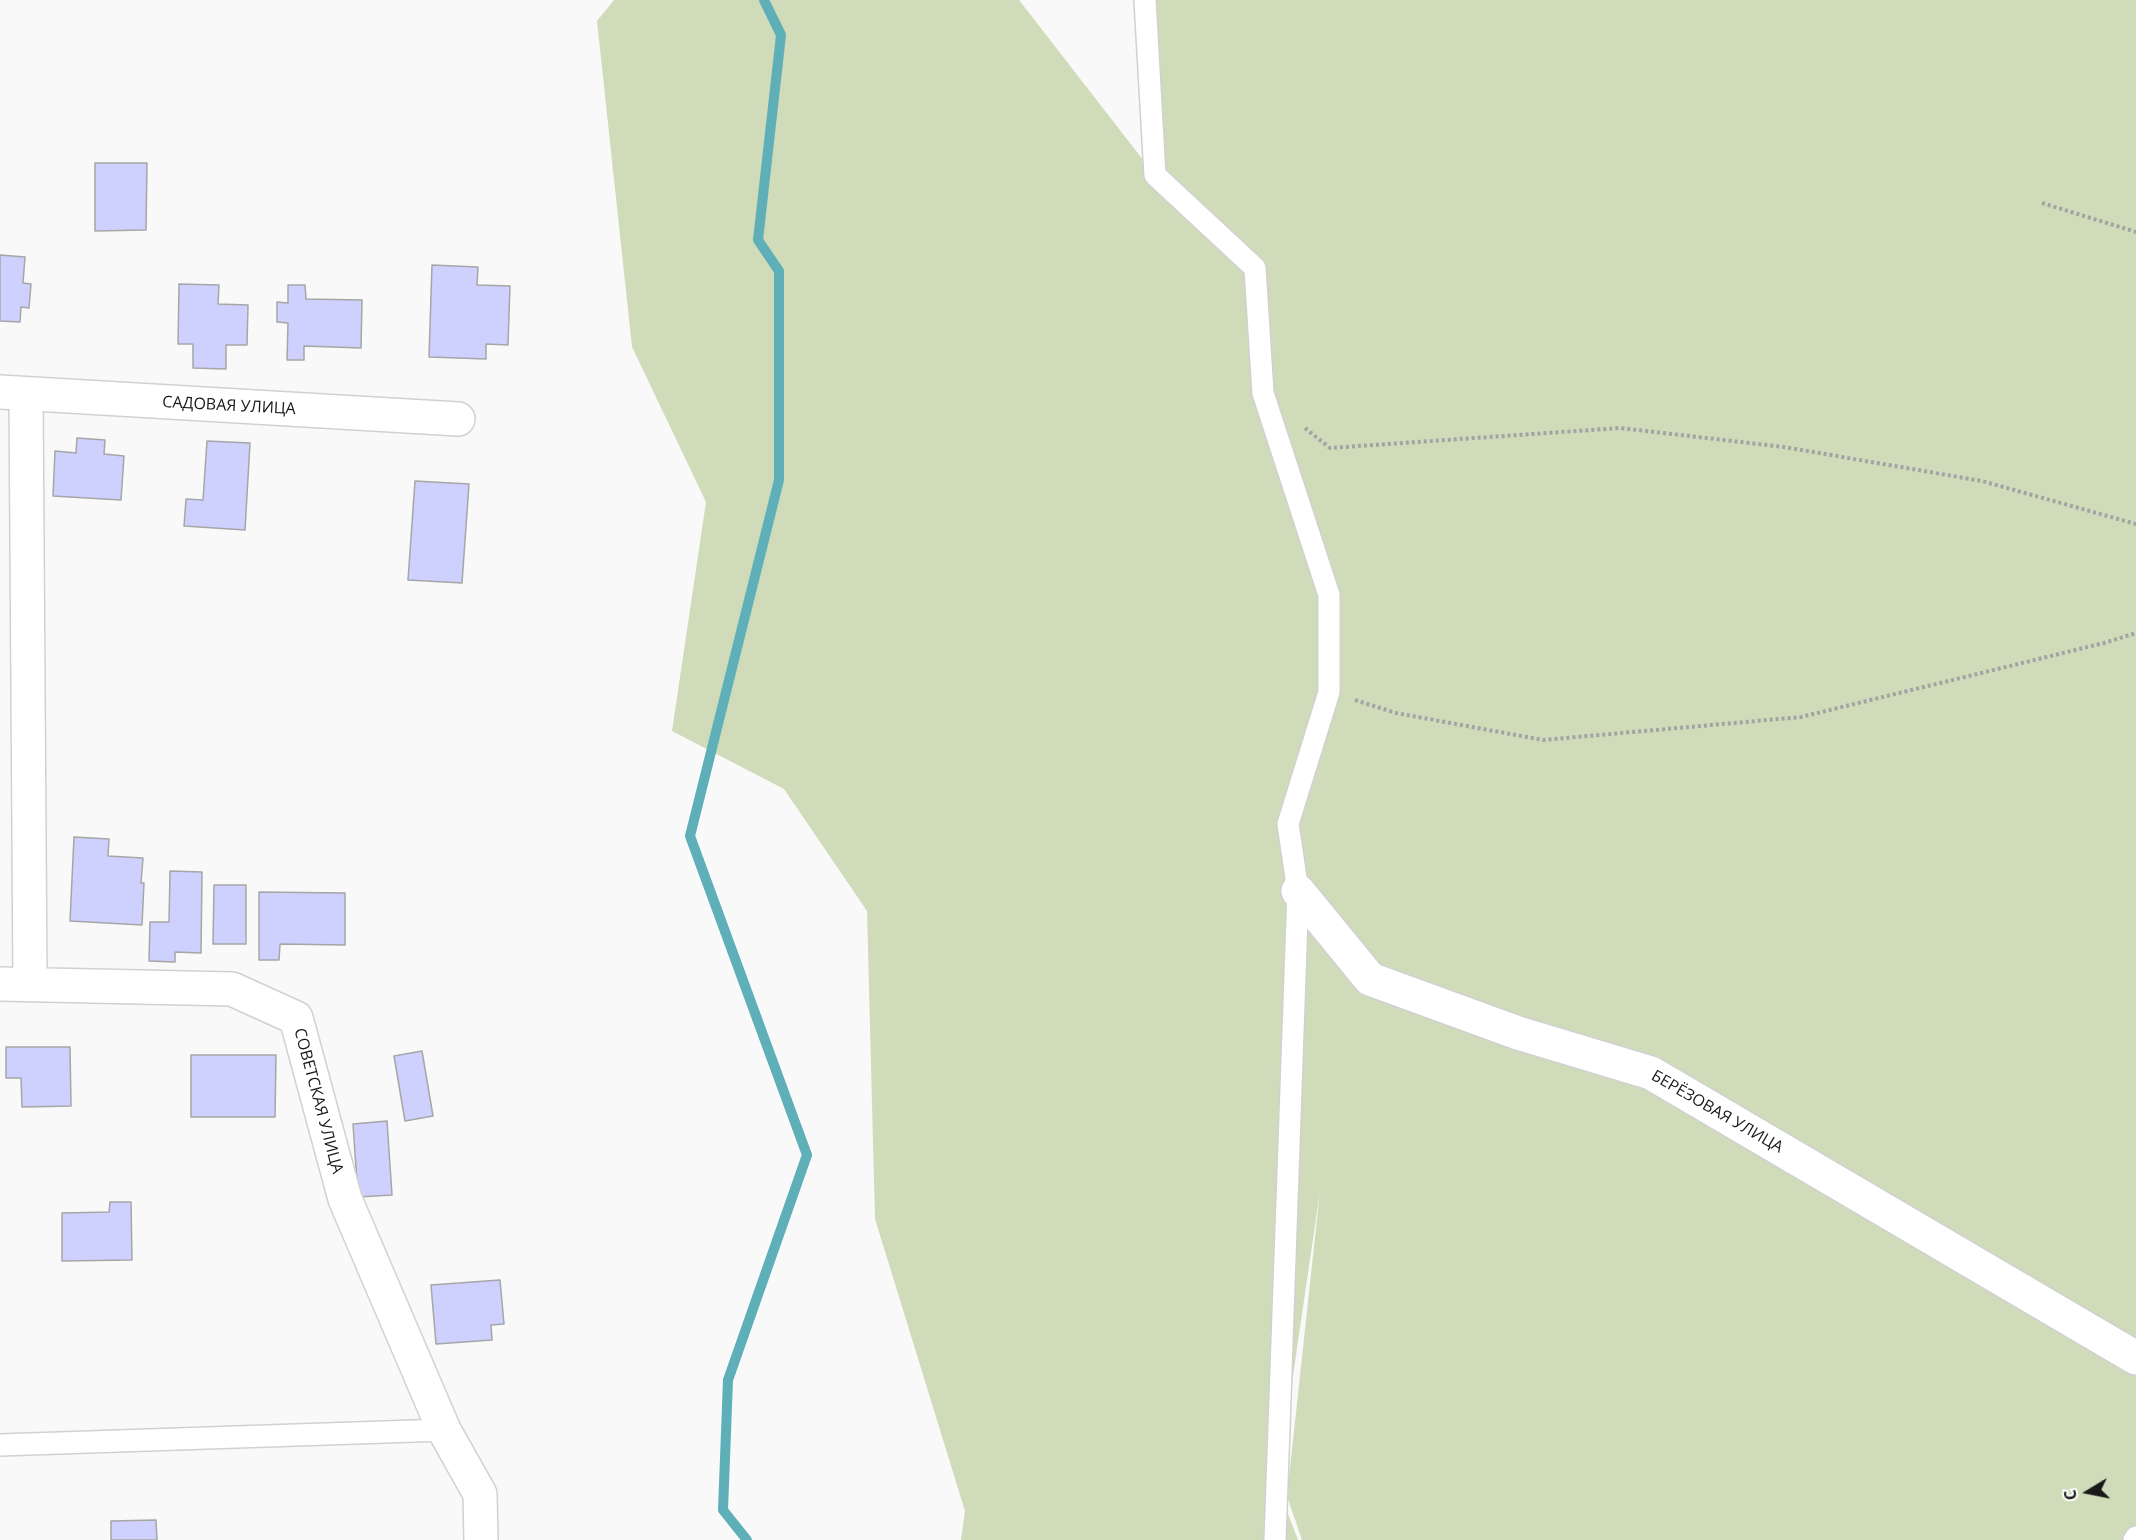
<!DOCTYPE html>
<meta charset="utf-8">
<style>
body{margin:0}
#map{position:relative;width:2136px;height:1540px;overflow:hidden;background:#f9f9fa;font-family:"Open Sans",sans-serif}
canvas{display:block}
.north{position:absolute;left:2058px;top:1462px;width:60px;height:60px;-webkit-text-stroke:4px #fff;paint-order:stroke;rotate:260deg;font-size:16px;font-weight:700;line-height:24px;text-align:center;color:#191919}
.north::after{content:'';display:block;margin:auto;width:21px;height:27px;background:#191919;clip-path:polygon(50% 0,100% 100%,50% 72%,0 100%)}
</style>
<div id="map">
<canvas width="2136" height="1540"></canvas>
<div class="north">С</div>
</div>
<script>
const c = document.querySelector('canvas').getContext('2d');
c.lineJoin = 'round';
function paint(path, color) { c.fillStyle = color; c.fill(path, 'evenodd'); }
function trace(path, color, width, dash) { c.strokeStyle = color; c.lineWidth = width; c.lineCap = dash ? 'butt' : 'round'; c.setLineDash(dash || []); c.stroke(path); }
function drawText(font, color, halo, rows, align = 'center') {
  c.font = font + ' "Open Sans",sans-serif'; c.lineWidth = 4.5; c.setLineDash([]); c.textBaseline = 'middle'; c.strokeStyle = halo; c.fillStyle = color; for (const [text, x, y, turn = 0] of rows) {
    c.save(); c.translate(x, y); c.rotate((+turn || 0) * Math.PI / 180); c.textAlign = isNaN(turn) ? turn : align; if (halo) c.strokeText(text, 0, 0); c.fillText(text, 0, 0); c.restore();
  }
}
paint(new Path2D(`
 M 614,0 L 1019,0 L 1154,174 L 1145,0 L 2136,0 L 2136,1537 L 2134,1540 L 1302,1540 L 1287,1496 L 1320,1191 L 1277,1485 L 1298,1540 L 961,1540 L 965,1511 L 875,1219 L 867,911 L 784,789 L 672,731 L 706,502 L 632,347 L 597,21 Z`), '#cfdbb9');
trace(new Path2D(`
 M 747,1540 L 723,1510 L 728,1380 L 807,1155 L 690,836 L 779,480 L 779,271 L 758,240 L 781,35 L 764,0`), '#5fafb9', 10);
const building = new Path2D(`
 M 95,163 L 147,163 L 146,230 L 95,231 Z
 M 0,255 L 25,257 L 23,283 L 31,284 L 29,308 L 21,307 L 20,322 L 0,321 Z
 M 432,265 L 478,267 L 477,285 L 510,286 L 508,345 L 486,344 L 486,359 L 429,357 Z
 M 179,284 L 219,285 L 218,304 L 248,305 L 247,345 L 226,345 L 226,369 L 193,368 L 193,344 L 178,344 Z
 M 288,285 L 305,285 L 306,299 L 362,300 L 361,348 L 304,346 L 304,360 L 287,360 L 288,323 L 277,322 L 277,302 L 288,303 Z
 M 77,438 L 105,440 L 104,454 L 124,456 L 121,500 L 53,496 L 55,451 L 76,453 Z
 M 207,441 L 250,443 L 245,530 L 184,526 L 186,499 L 203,500 Z
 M 415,481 L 469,484 L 462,583 L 408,580 Z
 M 74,837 L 109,839 L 108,856 L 143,858 L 141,883 L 144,883 L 142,925 L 70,921 Z
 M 170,871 L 202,872 L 201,953 L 175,952 L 175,962 L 149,961 L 150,922 L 169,922 Z
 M 214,885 L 246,885 L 246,944 L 213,944 Z
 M 259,892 L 345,893 L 345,945 L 280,944 L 279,960 L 259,960 Z
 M 6,1047 L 70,1047 L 71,1106 L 22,1107 L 21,1078 L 6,1078 Z
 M 422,1051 L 433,1116 L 405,1121 L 394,1056 Z
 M 191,1055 L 276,1055 L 275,1117 L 191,1117 Z
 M 387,1121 L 392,1195 L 358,1197 L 353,1124 Z
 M 110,1202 L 131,1202 L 132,1260 L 62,1261 L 62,1213 L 109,1212 Z
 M 500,1280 L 504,1324 L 491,1325 L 492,1340 L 436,1344 L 431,1285 Z
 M 156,1520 L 157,1540 L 111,1540 L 111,1521 Z`);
paint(building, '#ced0fe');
trace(building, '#a6a6a7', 1.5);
const lane = new Path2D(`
 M 1145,0 L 1155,175 L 1255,268 L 1263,393 L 1329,595 L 1329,692 L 1288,824 L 1298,891 L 1275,1540
 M 0,1445 L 444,1430
 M 2134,1540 L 2136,1537`);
const street = new Path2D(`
 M 0,392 L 458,419
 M 26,395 L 30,984
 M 1298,891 L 1370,979 L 1518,1033 L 1651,1073 L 2136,1358
 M 0,984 L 232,989 L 296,1018 L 345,1199 L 444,1430 L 480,1494 L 481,1540`);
trace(lane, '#d1d1d2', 24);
trace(street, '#d1d1d2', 36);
trace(new Path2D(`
 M 2042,203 L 2136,232
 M 1305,428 L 1330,448 L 1620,428 L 1784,447 L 1982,481 L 2136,524
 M 1355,700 L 1396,713 L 1543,740 L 1801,717 L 2104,643 L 2136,633`), '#a3a3a4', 4, [3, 3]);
trace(lane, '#fff', 21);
trace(street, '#fff', 33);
drawText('16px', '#191919', '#fff', [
 ["САДОВАЯ УЛИЦА",229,406,3],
 ["СОВЕТСКАЯ УЛИЦА",318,1101,75],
 ["БЕРЁЗОВАЯ УЛИЦА",1717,1112,30]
]);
</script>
